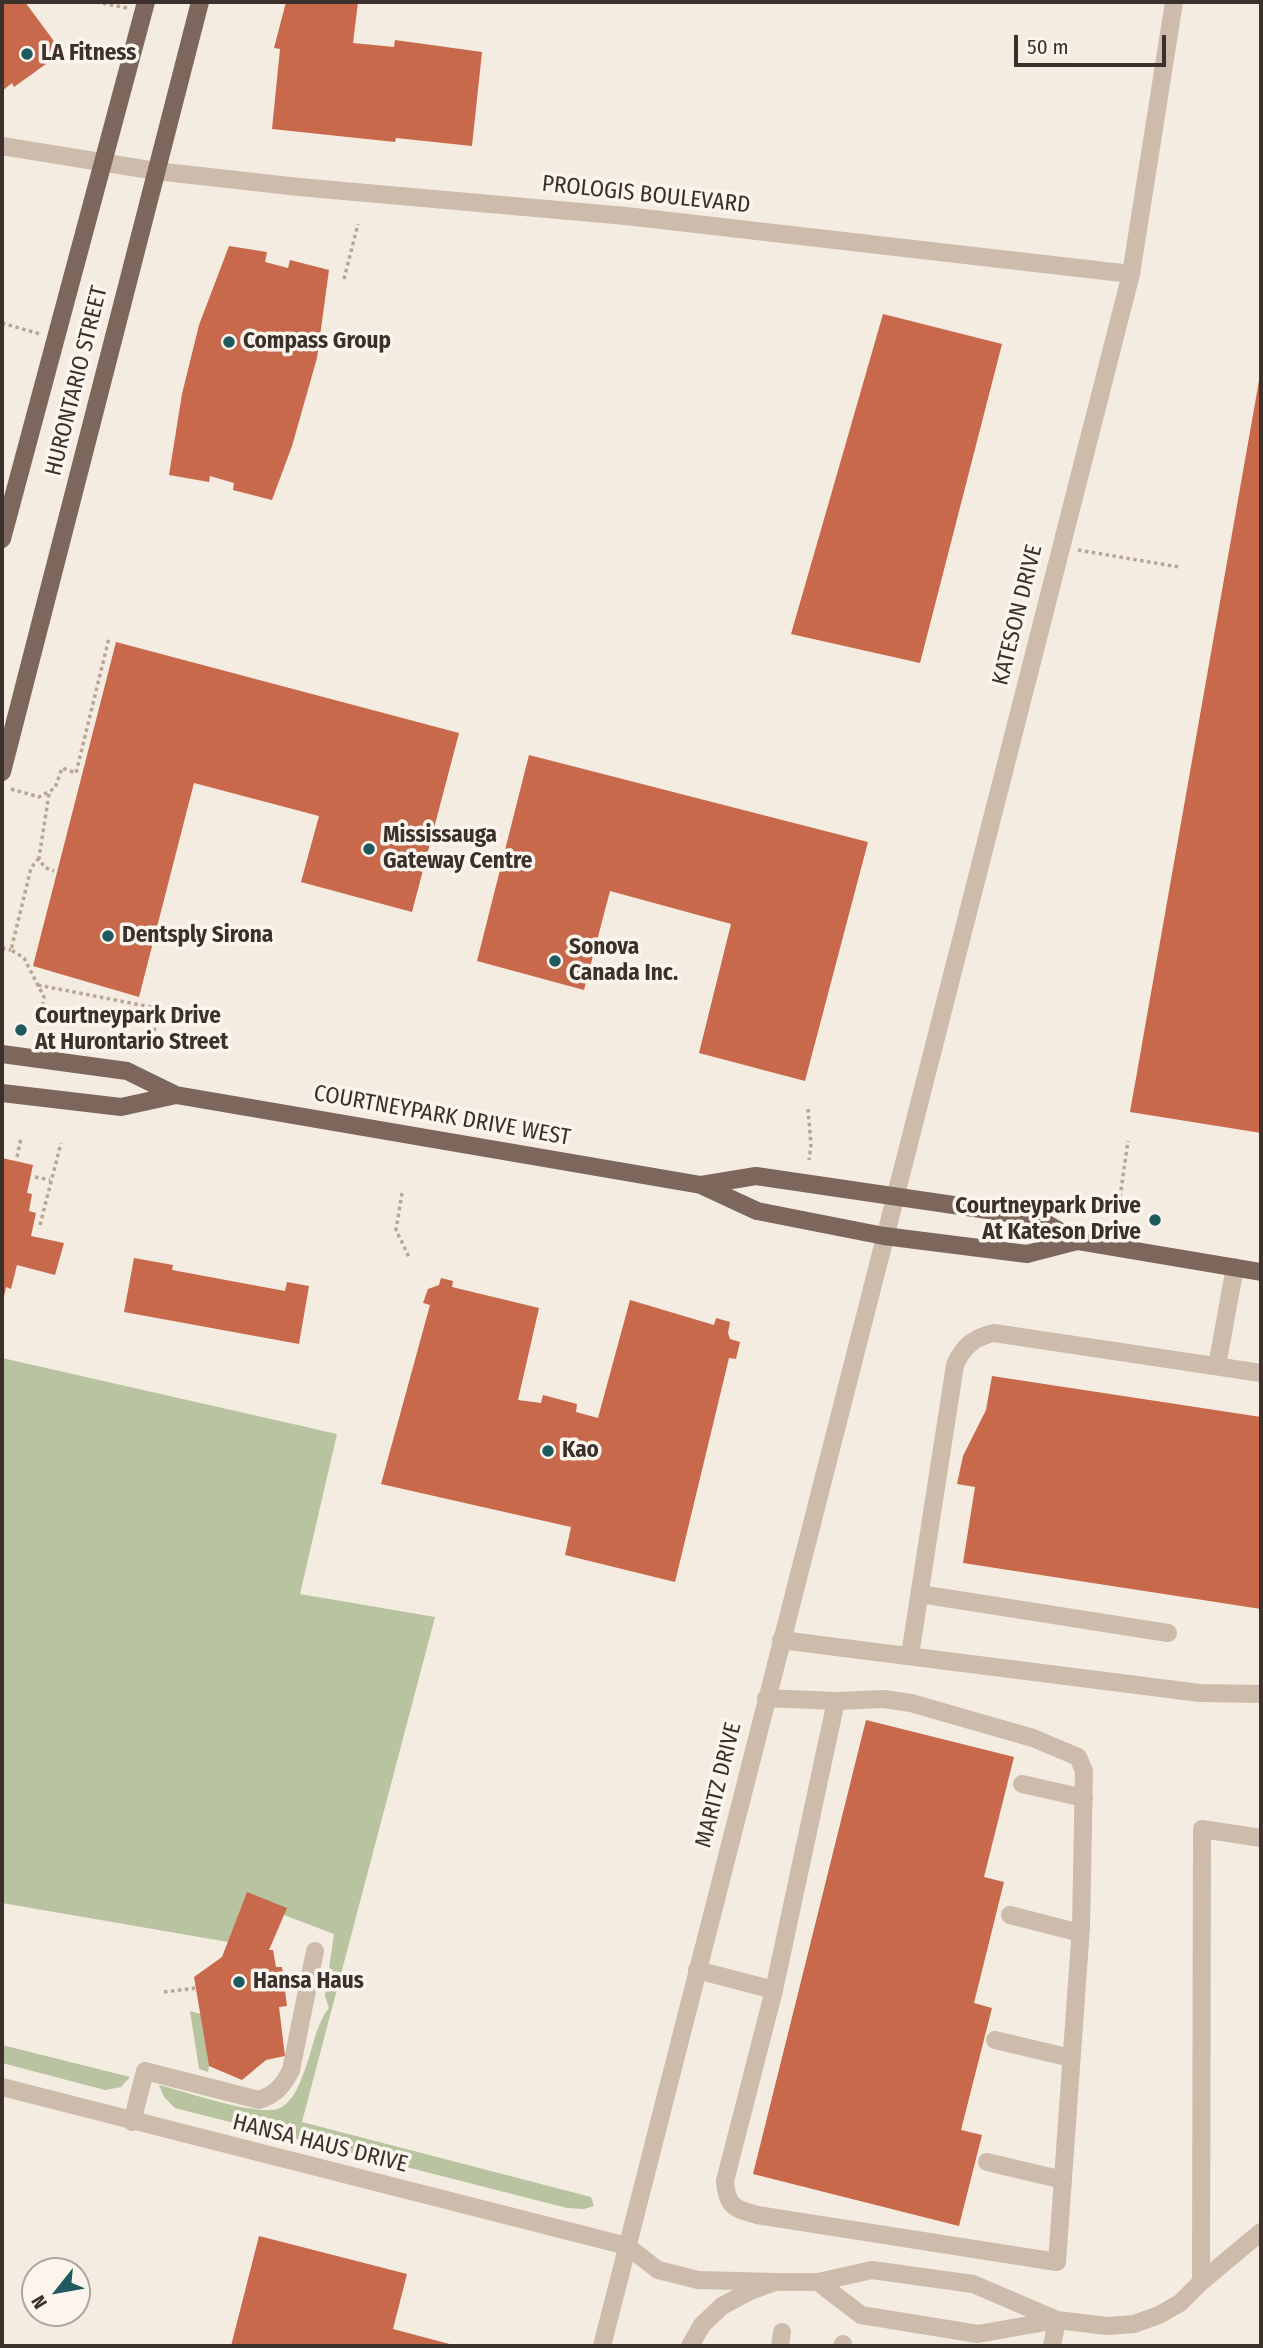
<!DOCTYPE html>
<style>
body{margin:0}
#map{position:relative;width:1263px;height:2348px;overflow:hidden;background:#f4ebe1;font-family:"Fira Sans Condensed",sans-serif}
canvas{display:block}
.frame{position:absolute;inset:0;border:4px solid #3b302b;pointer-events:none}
.north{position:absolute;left:21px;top:2257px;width:70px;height:70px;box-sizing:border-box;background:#fbf5ee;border:2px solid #aea6a0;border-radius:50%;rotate:239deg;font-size:19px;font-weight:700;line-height:28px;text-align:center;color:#3b302b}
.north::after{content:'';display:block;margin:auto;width:24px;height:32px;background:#1f5a5e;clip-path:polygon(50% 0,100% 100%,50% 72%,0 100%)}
.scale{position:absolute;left:1014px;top:35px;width:152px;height:32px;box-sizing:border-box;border:4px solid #3b302b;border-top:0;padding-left:9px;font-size:21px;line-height:24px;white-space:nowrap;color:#3b302b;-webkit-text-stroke:5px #fbf5ee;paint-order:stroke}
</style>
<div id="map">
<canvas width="1263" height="2348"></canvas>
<div class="frame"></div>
<div class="north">N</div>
<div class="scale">50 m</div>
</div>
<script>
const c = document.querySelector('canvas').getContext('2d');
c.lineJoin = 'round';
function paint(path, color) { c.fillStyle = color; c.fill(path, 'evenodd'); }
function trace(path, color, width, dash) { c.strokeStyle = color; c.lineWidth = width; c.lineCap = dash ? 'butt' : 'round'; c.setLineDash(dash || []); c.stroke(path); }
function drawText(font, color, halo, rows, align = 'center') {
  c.font = font + ' "Fira Sans Condensed",sans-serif'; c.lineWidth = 7; c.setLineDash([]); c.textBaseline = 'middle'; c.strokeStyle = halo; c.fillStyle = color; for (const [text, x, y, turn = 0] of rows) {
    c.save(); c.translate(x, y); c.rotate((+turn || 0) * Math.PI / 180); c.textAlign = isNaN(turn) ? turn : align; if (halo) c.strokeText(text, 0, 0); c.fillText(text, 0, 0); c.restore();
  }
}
paint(new Path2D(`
 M 2,1358 L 337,1434 L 300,1594 L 435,1617 L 302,2122 L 591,2197 L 594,2206 L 584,2209 L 567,2208 L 175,2108 L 164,2097 L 159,2085 C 184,2091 260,2118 280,2108 C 295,2100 300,2082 306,2067 C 314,2045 315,2027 329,2008 L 325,1996 L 334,1934 L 284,1915 L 247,1893 L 228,1942 L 2,1903 Z
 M 190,2011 L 201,2014 L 209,2066 L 208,2072 L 199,2069 Z
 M 2,2045 L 130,2077 L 121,2087 L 105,2090 L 2,2063 Z`), '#b8c4a0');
paint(new Path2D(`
 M 2,2 L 25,2 L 59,48 L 43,59 L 46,64 L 14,87 L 12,83 L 2,91 Z
 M 286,2 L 358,2 L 353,43 L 394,47 L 395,40 L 482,52 L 472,146 L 396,138 L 395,142 L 272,129 L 280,49 L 274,48 Z
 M 229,246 L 267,252 L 265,262 L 288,268 L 290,260 L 329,270 L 317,358 L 292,446 L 272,500 L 233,490 L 234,483 L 210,476 L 209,482 L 169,475 L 182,394 L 199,325 Z
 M 883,314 L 1002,344 L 920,663 L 791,634 Z
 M 1260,375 L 1261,375 L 1261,1133 L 1130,1112 Z
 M 116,642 L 459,733 L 412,912 L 301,882 L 319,816 L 194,783 L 139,997 L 33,966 Z
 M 529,755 L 868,842 L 805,1081 L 699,1053 L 731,924 L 610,891 L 584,990 L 477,961 Z
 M 2,1158 L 33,1165 L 27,1193 L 32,1194 L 29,1211 L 36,1213 L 31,1236 L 64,1243 L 55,1275 L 17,1265 L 11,1289 L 6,1287 L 3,1301 Z
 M 134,1258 L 173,1265 L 172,1270 L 285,1291 L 287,1282 L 309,1286 L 299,1344 L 124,1312 Z
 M 441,1278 L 453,1281 L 452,1287 L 539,1308 L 518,1400 L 541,1403 L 543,1395 L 577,1404 L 576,1412 L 598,1418 L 630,1300 L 714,1325 L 716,1318 L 730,1322 L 728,1333 L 730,1339 L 740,1342 L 736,1359 L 729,1358 L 675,1582 L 565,1555 L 571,1527 L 381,1484 L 430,1305 L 423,1303 L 428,1289 L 439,1285 Z
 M 992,1376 L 1261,1417 L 1261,1609 L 963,1563 L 975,1487 L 957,1484 L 963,1456 L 986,1410 Z
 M 866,1720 L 1014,1757 L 984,1877 L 1004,1882 L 974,2003 L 992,2008 L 961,2130 L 982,2135 L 959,2226 L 753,2174 Z
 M 247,1892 L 287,1908 L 269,1950 L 273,1950 L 276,1967 L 282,1967 L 287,2006 L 279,2007 L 285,2056 L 266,2060 L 242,2080 L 209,2066 L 194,1977 L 222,1957 Z
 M 259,2236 L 407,2274 L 393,2329 L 457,2346 L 231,2346 Z`), '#c8694b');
trace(new Path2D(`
 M 96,2 L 127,8
 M 344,279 L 358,224
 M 2,323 L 40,334
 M 1078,550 L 1179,567
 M 11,789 L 39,797 L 55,788 L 62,768 L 76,773 L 109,638
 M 49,794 L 39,858 L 44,867 L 54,871
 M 2,948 L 11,950
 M 38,985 L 156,1008 L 153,1047
 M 37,1040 L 44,997 L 24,958 L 11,950 L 31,868 L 39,858
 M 808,1109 L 811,1145 L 809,1160
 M 17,1157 L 21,1138
 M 35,1177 L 50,1180
 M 402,1193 L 396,1230 L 409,1257
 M 1119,1204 L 1128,1141
 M 40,1225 L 61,1143
 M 164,1992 L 196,1988`), '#b9a596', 3.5, [3.5, 3.5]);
trace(new Path2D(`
 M 2,146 L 156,171 L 299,187 L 626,216 L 1131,274
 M 1217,1366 L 1235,1267
 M 920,1594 L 1168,1633
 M 781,1640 L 1200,1693 L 1261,1694
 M 910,1655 L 955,1365 C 963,1346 975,1337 994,1333 L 1261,1373
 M 1022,1784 L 1084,1798
 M 1010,1915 L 1080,1933
 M 697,1970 L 774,1990 L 725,2181 C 727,2206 734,2209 757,2215 L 1057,2262 L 1081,1927 L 1084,1771 L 1078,1757 L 1033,1738 L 911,1703 L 884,1699 L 836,1701 L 766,1698
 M 774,1990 L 836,1701
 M 995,2040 L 1071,2058
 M 2,2087 L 627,2246 L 658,2270 L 698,2280 L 775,2282
 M 132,2122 L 145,2071 L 259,2100 C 276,2094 283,2086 291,2070 L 315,1951
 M 987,2162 L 1063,2180
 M 818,2282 L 861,2315 L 978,2334 L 1057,2320
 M 1201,2282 L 1202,1829 L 1261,1838
 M 602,2346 L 1131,274 L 1174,2
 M 690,2346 L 702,2325 L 722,2306 L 750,2291 L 775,2282 L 818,2282 L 872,2270 L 973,2284 L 1057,2320 L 1107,2326 L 1134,2324 L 1159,2315 L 1180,2303 L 1201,2282 L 1261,2232
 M 780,2346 L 782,2332
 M 842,2346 L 843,2344
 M 1052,2346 L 1057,2320`), '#cdbbac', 18);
trace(new Path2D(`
 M 2,539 L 146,2
 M 2,772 L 200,2
 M 2,1054 L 127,1071 L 176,1095 L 701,1185 L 757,1211 L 884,1236 L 1027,1254 L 1077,1241
 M 2,1093 L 121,1107 L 176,1095
 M 701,1185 L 756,1176 L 1035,1217 L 1077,1241 L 1261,1272`), '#7d675c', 18);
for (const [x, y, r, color] of [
 [27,54,7,"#1f5a5e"],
 [229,342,7,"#1f5a5e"],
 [369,849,7,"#1f5a5e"],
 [108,936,7,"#1f5a5e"],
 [555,961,7,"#1f5a5e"],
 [21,1030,7,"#1f5a5e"],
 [1155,1220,7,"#1f5a5e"],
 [548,1451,7,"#1f5a5e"],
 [239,1982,7,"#1f5a5e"]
]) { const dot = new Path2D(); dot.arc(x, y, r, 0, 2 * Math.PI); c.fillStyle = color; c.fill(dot); trace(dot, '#fbf5ee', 2.5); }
drawText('bold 23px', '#3b302b', '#fbf5ee', [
 ["LA Fitness",41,54],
 ["Compass Group",243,342],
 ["Mississauga",383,836],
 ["Gateway Centre",383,862],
 ["Dentsply Sirona",122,936],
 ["Sonova",569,948],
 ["Canada Inc.",569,974],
 ["Courtneypark Drive",35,1017],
 ["At Hurontario Street",35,1043],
 ["Courtneypark Drive",1141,1207,"right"],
 ["At Kateson Drive",1141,1233,"right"],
 ["Kao",562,1451],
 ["Hansa Haus",253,1982]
], 'left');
drawText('23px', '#3b302b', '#fbf5ee', [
 ["PROLOGIS BOULEVARD",646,195,6],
 ["HURONTARIO STREET",77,381,-76],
 ["KATESON DRIVE",1018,615,-76],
 ["COURTNEYPARK DRIVE WEST",442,1116,10],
 ["MARITZ DRIVE",719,1785,-76],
 ["HANSA HAUS DRIVE",320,2144,14]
]);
</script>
